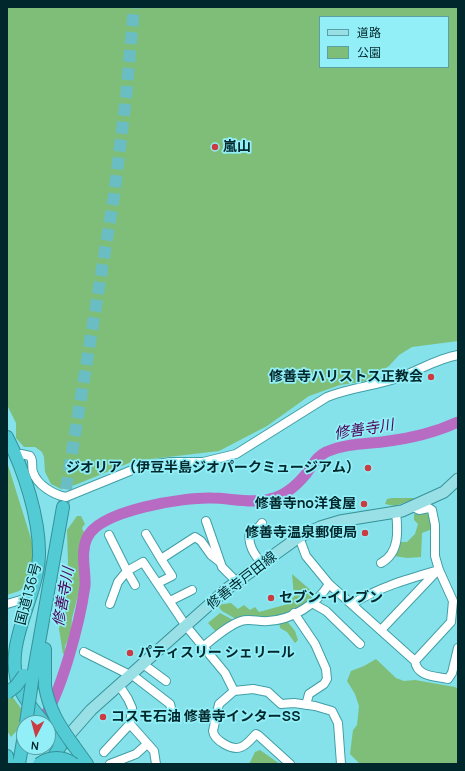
<!DOCTYPE html>
<meta charset="utf-8">
<style>
body{margin:0}
#map{position:relative;width:465px;height:771px;overflow:hidden;background:#86e2ea;font-family:Manrope,"Noto Sans JP",sans-serif}
canvas{display:block}
.frame{position:absolute;inset:0;border:8px solid #00282c;pointer-events:none}
.legend{position:absolute;left:319px;top:16px;width:130px;height:52px;box-sizing:border-box;background:#93eff7;border:1px solid #589fa6;margin:0;padding:5px 7px;list-style:none;font-size:12px;color:#00282c}
.legend li{display:flex;align-items:center;gap:8px;height:20px}
.legend b{width:20px;border:1px solid #589fa6}
.north{position:absolute;left:16px;top:715px;width:40px;height:40px;box-sizing:border-box;background:#93eff7;border:1px solid #589fa6;border-radius:50%;rotate:186deg;font-size:11px;font-weight:700;line-height:16px;text-align:center;color:#00282c}
.north::after{content:'';display:block;margin:auto;width:14px;height:18px;background:#cb3b42;clip-path:polygon(50% 0,100% 100%,50% 72%,0 100%)}
</style>
<div id="map">
<canvas width="465" height="771"></canvas>
<div class="frame"></div>
<ul class="legend">
<li><b style="height:5px;background:#98e0e5"></b>道路</li>
<li><b style="height:11px;background:#7ebe78"></b>公園</li>
</ul>
<div class="north">N</div>
</div>
<script>
const c = document.querySelector('canvas').getContext('2d');
c.lineJoin = 'round';
function paint(path, color) { c.fillStyle = color; c.fill(path, 'evenodd'); }
function trace(path, color, width, dash) { c.strokeStyle = color; c.lineWidth = width; c.lineCap = dash ? 'butt' : 'round'; c.setLineDash(dash || []); c.stroke(path); }
function drawText(font, color, halo, rows, align = 'center') {
  c.font = font + ' Manrope,"Noto Sans JP",sans-serif'; c.lineWidth = 3.5; c.setLineDash([]); c.textBaseline = 'middle'; c.strokeStyle = halo; c.fillStyle = color; for (const [text, x, y, turn = 0] of rows) {
    c.save(); c.translate(x, y); c.rotate((+turn || 0) * Math.PI / 180); c.textAlign = isNaN(turn) ? turn : align; if (halo) c.strokeText(text, 0, 0); c.fillText(text, 0, 0); c.restore();
  }
}
paint(new Path2D(`
 M 7,7 L 458,7 L 458,341 L 412,347 L 399,355 L 389,366 L 366,381 L 340,385 L 309,396 L 267,426 L 219,451 L 134,461 L 75,485 L 61,489 L 51,484 L 45,472 L 44,457 L 42,452 L 35,447 L 24,447 L 16,438 L 16,423 L 7,405 ZM 320,17 L 448,17 L 448,67 L 320,67 Z
 M 7,462 L 33,545 L 31,576 L 27,585 L 19,591 L 7,595 Z
 M 392,498 L 414,498 L 415,499 L 395,506 L 385,504 L 387,499 Z
 M 426,511 L 432,523 L 432,529 L 422,533 L 421,557 L 407,558 L 394,556 L 399,542 L 407,542 L 415,534 L 418,524 L 414,520 L 414,514 Z
 M 77,516 L 81,516 L 85,524 L 82,528 L 85,535 L 81,559 L 82,580 L 72,618 L 71,634 L 65,646 L 65,653 L 63,654 L 59,629 L 65,599 L 64,576 L 68,564 L 67,530 Z
 M 292,574 L 314,593 L 313,601 L 277,617 L 236,619 L 222,611 L 217,605 L 231,603 L 238,609 L 244,605 L 250,610 L 255,607 L 259,612 L 288,604 L 286,602 L 294,597 Z
 M 220,613 L 235,621 L 217,633 L 208,623 Z
 M 287,621 L 295,631 L 298,640 L 295,643 L 287,632 L 280,628 L 279,622 Z
 M 376,659 L 396,678 L 404,681 L 415,680 L 455,687 L 458,689 L 458,764 L 360,764 L 350,754 L 353,730 L 357,725 L 359,706 L 355,694 L 347,681 L 351,671 L 364,666 Z
 M 11,695 L 23,711 L 21,726 L 11,737 L 7,731 L 7,698 Z
 M 260,750 L 280,764 L 249,764 L 255,752 Z`), '#7ebe78');
trace(new Path2D(`
 M 40,723 C 61,697 80,621 85,586 C 86,571 80,553 87,538 C 99,510 185,497 212,498 C 229,498 254,504 270,499 C 284,496 297,485 306,474 C 313,465 316,457 326,452 C 344,444 363,444 382,442 C 408,439 434,433 458,422`), '#b76bc2', 11);
trace(new Path2D(`
 M 63,507 L 114,196 L 126,98 L 134,7`), '#6bbdc4', 12, [12, 6]);
const minor = new Path2D(`
 M 16,456 L 21,454 L 30,456 C 34,461 31,467 33,472 C 37,485 54,495 66,497 L 142,466 L 171,462 L 203,462 L 236,454 L 327,397 C 349,388 373,386 395,379 C 417,372 435,359 458,355
 M 413,507 L 419,510 L 429,508 L 432,510 L 435,525 L 435,556 L 439,570 L 453,601 L 451,622 L 415,661
 M 206,521 L 222,567 L 237,582
 M 262,523 L 259,527 L 250,531 C 247,544 254,554 262,564
 M 146,534 L 161,559
 M 109,535 L 127,571 L 143,562 L 186,626 L 225,673 L 234,691
 M 299,537 L 306,556 L 329,584 L 415,661 C 417,677 435,676 448,679 L 452,673 L 458,648
 M 381,563 C 400,553 398,530 396,512
 M 158,583 L 172,576 L 161,559 L 195,537 L 201,541 L 211,555 L 220,562
 M 170,601 L 192,590
 M 312,603 L 326,611 L 360,644
 M 7,604 L 31,597
 M 110,604 L 118,582 L 127,571 L 135,585
 M 352,604 C 379,587 408,579 439,570
 M 294,613 L 315,644 L 326,669 L 327,679 L 324,684 L 309,694 L 306,705
 M 381,630 L 438,570
 M 203,647 C 214,638 227,626 241,621 C 249,618 259,622 268,621 C 292,620 317,604 329,584
 M 84,652 L 130,675
 M 143,664 L 166,681
 M 131,674 L 170,704 L 173,716
 M 119,685 L 128,699 L 132,708 L 130,724 L 154,751 L 156,764
 M 104,752 L 130,724
 M 110,764 L 136,754 L 147,744
 M 290,764 L 258,735 L 256,734 C 252,738 247,745 241,747 C 232,751 214,740 213,731 L 219,704 L 234,691 L 253,689 L 268,692 L 281,704 L 294,703 L 315,706 L 332,711 L 338,723 L 341,764`);
const major = new Path2D(`
 M 62,743 L 91,710 L 228,588 L 299,537 L 320,527 L 340,521 L 402,511 L 444,492 L 458,479`);
const highway = new Path2D(`
 M 7,437 C 24,470 40,519 39,556 C 37,601 0,648 21,691 C 27,703 36,713 44,723
 M 32,682 L 63,507
 M 45,686 L 45,649
 M 48,728 L 61,745 L 49,764
 M 74,746 L 87,764
 M 7,756 L 8,764
 M 19,764 L 24,735`);
trace(minor, '#409fa6', 10);
trace(major, '#369299', 13);
trace(highway, '#369299', 14);
trace(minor, '#fff', 8);
trace(major, '#98e0e5', 11);
trace(highway, '#53cbd4', 12);
const highwayBridge = new Path2D(`
 M 45,686 C 49,710 60,727 74,746
 M 7,693 L 16,686 L 24,675
 M 26,723 L 32,682
 M 39,764 C 50,756 63,756 74,764`);
trace(highwayBridge, '#369299', 14, []);
trace(highwayBridge, '#53cbd4', 12);
for (const [x, y, r, color] of [
 [215,147,4,"#cb3b42"],
 [431,377,4,"#cb3b42"],
 [368,468,4,"#cb3b42"],
 [364,504,4,"#cb3b42"],
 [365,533,4,"#cb3b42"],
 [271,598,4,"#cb3b42"],
 [130,653,4,"#cb3b42"],
 [103,717,4,"#cb3b42"]
]) { const dot = new Path2D(); dot.arc(x, y, r, 0, 2 * Math.PI); c.fillStyle = color; c.fill(dot); trace(dot, '#93eff7', 1.5); }
drawText('bold 14px', '#00282c', '#93eff7', [
 ["嵐山",223,147],
 ["修善寺ハリストス正教会",423,377,"right"],
 ["ジオリア（伊豆半島ジオパークミュージアム）",360,468,"right"],
 ["修善寺no洋食屋",356,504,"right"],
 ["修善寺温泉郵便局",357,533,"right"],
 ["セブン-イレブン",279,598],
 ["パティスリー シェリール",138,653],
 ["コスモ石油 修善寺インターSS",111,717]
], 'left');
drawText('14px', '#00282c', '#93eff7', [
 ["修善寺戸田線",242,581,-38],
 ["国道136号",29,594,-75]
]);
drawText('italic 15px', '#4d0057', '#93eff7', [
 ["修善寺川",364,430,-9],
 ["修善寺川",64,597,-80]
]);
</script>
